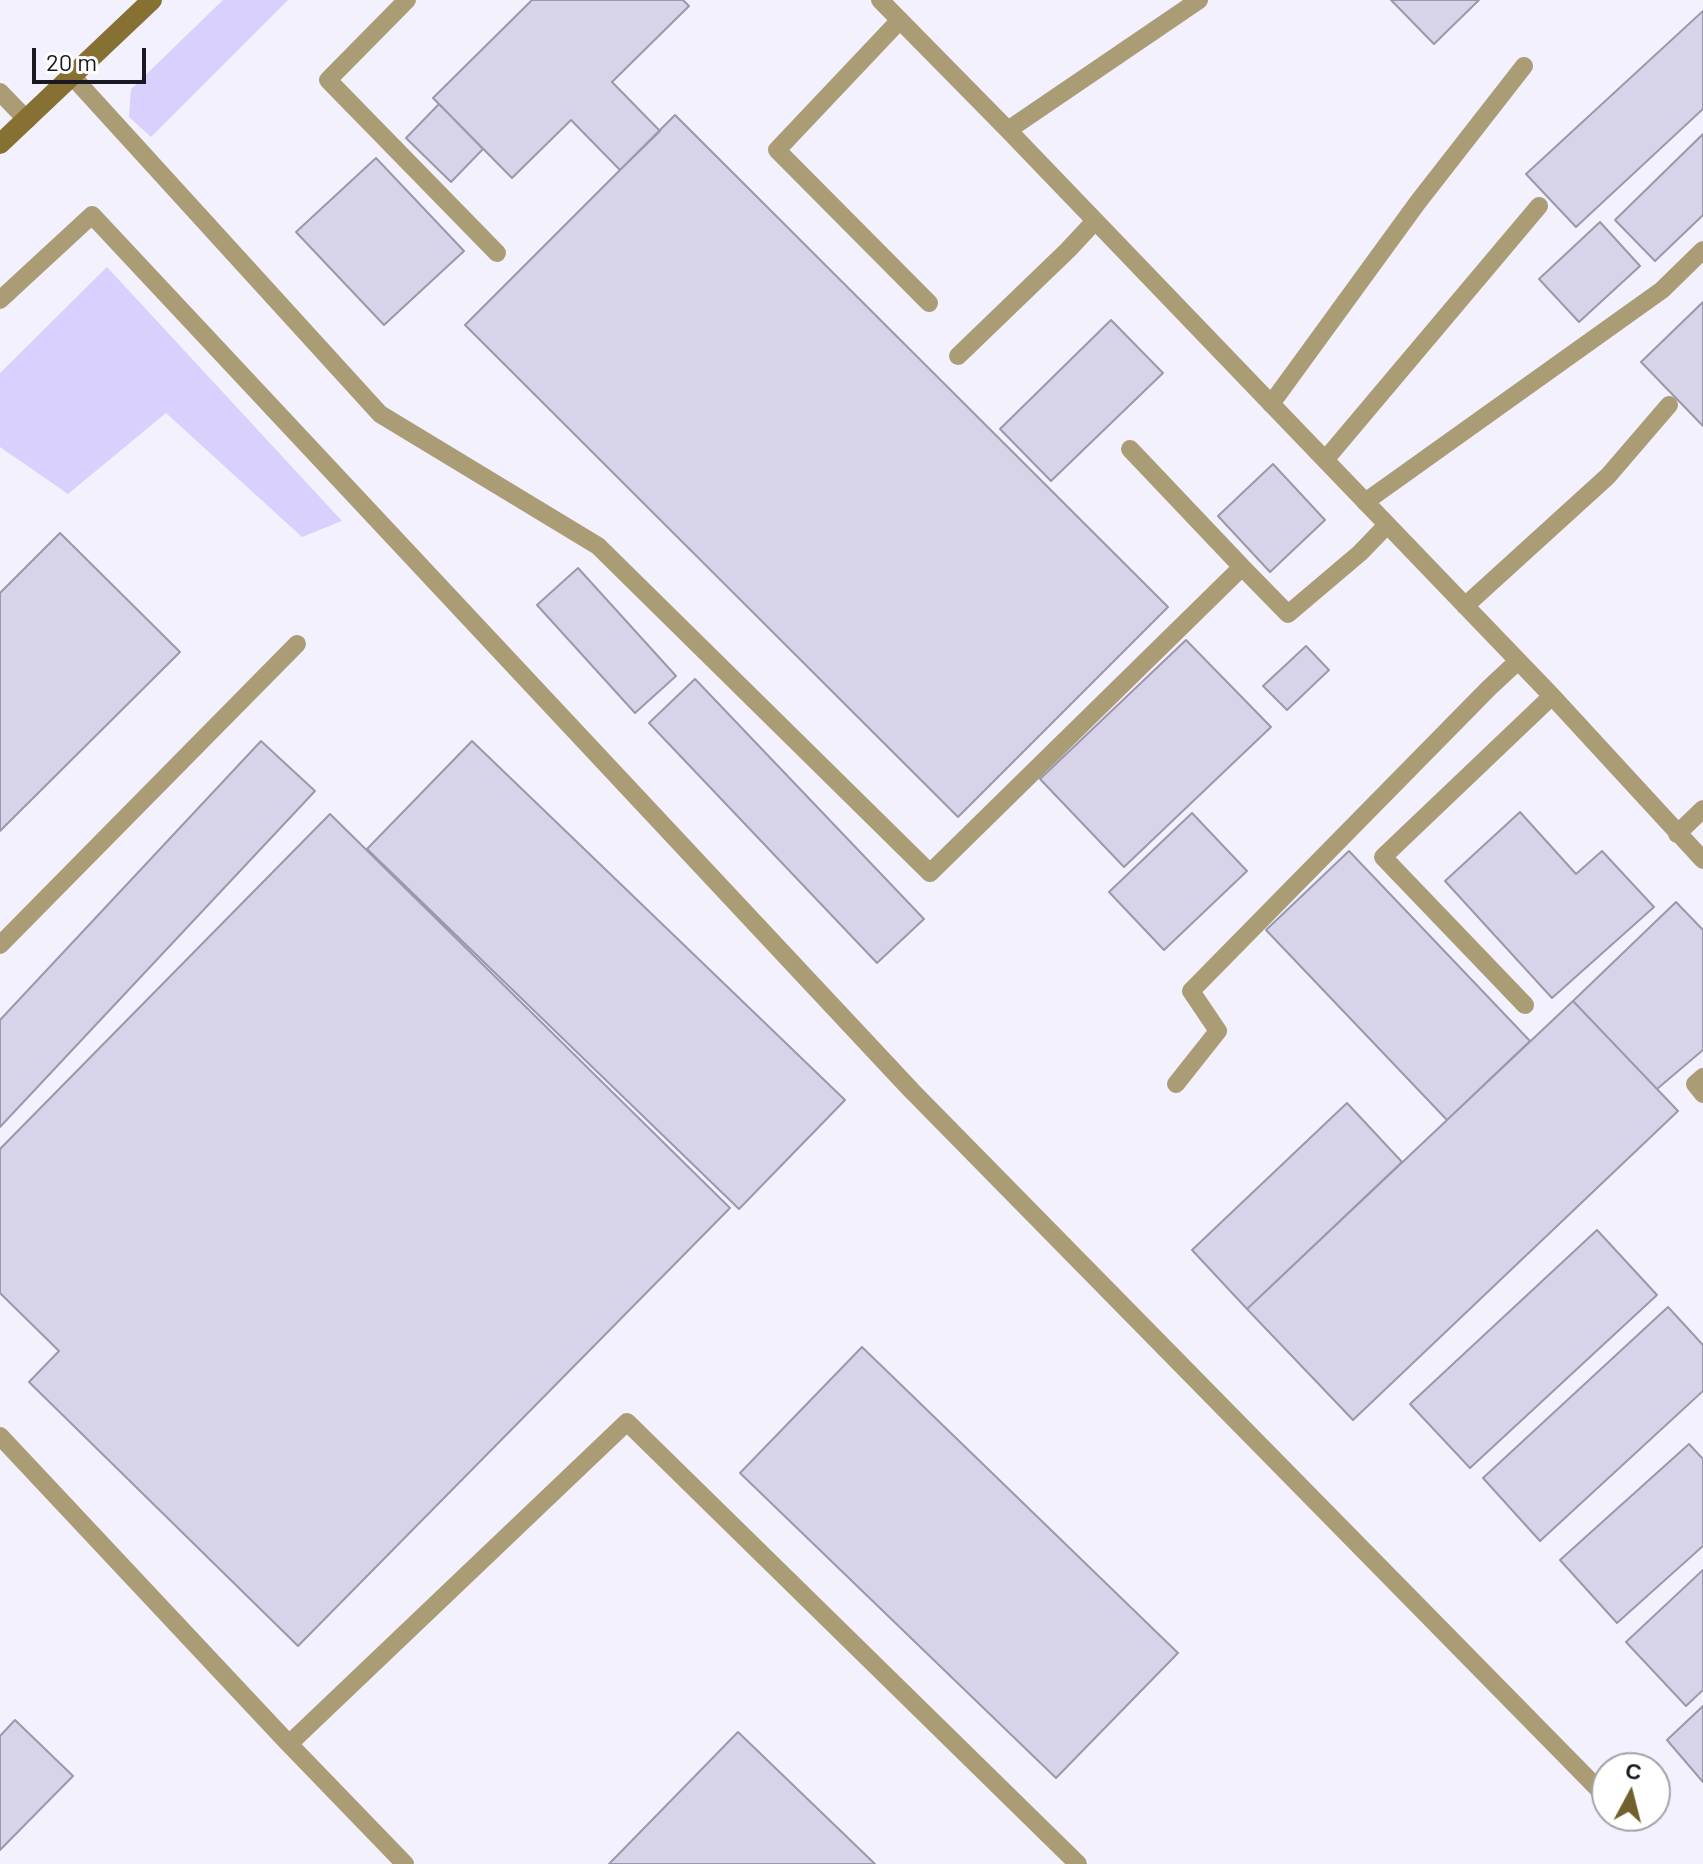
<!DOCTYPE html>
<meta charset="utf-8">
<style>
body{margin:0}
#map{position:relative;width:1703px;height:1864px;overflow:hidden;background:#f4f1ff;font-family:Barlow,sans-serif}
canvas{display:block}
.north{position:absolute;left:1591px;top:1752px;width:80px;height:80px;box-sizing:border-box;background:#fff;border:2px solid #a3a3a6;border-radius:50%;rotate:7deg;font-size:22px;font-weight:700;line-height:32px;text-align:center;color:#1a1820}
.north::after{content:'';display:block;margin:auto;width:28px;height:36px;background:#71602e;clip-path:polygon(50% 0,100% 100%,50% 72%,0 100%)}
.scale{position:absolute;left:32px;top:48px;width:114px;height:36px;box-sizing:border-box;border:4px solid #1a1820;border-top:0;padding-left:10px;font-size:24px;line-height:28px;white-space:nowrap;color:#1a1820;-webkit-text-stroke:6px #fff;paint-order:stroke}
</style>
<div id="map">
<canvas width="1703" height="1864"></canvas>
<div class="north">С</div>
<div class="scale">20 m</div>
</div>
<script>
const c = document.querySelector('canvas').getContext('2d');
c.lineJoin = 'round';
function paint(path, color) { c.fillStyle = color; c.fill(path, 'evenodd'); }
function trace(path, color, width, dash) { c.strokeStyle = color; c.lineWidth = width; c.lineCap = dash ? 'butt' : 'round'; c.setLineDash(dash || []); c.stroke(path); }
paint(new Path2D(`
 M 223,0 L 288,0 L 151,137 L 129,117 L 131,89 Z
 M 107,267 L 342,521 L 302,537 L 166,413 L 68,494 L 0,447 L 0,373 Z`), '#d9d0fd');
const building = new Path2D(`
 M 532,0 L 683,0 L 689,6 L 612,82 L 660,131 L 620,170 L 571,120 L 512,178 L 433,98 Z
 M 1391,0 L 1479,0 L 1434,44 Z
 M 1703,11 L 1703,109 L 1576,227 L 1526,174 Z
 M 439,104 L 483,149 L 451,182 L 406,138 Z
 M 675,115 L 1168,607 L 958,817 L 465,325 Z
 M 1703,134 L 1703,215 L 1655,261 L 1615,220 Z
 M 376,158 L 464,251 L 384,325 L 296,232 Z
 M 1600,222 L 1640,266 L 1579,322 L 1539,279 Z
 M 1703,302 L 1703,426 L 1641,362 Z
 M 1111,320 L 1163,373 L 1051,481 L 1000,429 Z
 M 1273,464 L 1325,520 L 1270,572 L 1218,516 Z
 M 60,533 L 180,652 L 0,831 L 0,593 Z
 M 578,568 L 676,676 L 635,713 L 537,605 Z
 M 1186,640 L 1271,727 L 1124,867 L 1040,779 Z
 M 1306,646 L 1329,670 L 1287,710 L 1263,686 Z
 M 695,679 L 924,919 L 877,963 L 649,723 Z
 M 261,741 L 315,791 L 0,1127 L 0,1020 Z
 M 472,741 L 845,1100 L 739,1209 L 367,849 Z
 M 1520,812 L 1576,874 L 1602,851 L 1654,907 L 1552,998 L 1445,881 Z
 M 1192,813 L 1247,871 L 1164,950 L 1109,892 Z
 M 330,814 L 730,1208 L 298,1646 L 29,1382 L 59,1351 L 0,1293 L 0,1149 Z
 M 1349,851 L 1530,1041 L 1447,1120 L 1266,930 Z
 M 1676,902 L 1703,930 L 1703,1050 L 1657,1089 L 1573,1001 Z
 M 1573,1001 L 1678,1111 L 1353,1420 L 1247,1309 Z
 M 1347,1103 L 1402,1162 L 1247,1309 L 1192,1250 Z
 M 1597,1230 L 1657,1295 L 1470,1468 L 1410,1404 Z
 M 1668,1307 L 1703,1345 L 1703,1391 L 1540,1541 L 1483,1478 Z
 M 862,1347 L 1178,1653 L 1056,1778 L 740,1473 Z
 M 1689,1444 L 1703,1459 L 1703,1546 L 1617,1623 L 1560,1560 Z
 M 1703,1570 L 1703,1690 L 1686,1706 L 1626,1642 Z
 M 1703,1706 L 1703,1782 L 1667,1740 Z
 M 15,1720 L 73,1776 L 0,1850 L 0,1736 Z
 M 738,1732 L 875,1864 L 609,1864 Z`);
paint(building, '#d7d3e9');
trace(building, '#9b97ac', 2);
trace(new Path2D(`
 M 407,0 L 328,80 L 497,253
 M 880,0 L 1008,130 L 1552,696 L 1703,860
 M 900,20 L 777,150 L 929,303
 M 72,76 L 380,414 L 598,546 L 930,873 L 1242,567 L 1130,449
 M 0,92 L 27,120
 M 1008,130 L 1199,0
 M 0,300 L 92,215 L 912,1091 L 1607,1798
 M 958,356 L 1068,250 L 1095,221
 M 1271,404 L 1418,202 L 1524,66
 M 1325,460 L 1539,206
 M 1365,502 L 1662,290 L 1703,250
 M 1242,567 L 1288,614 L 1360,553 L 1387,525
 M 1465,606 L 1608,476 L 1669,405
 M 1677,834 L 1703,809
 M 0,945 L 297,644
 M 1525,1005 L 1383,857 L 1552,696
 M 1703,1077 L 1695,1084 L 1703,1094
 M 1176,1084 L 1218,1031 L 1191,991 L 1489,688 L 1518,661
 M 0,1436 L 289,1744 L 627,1422 L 1078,1864
 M 289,1744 L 405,1864`), '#aa9c74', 18);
trace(new Path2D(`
 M 0,144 L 152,0`), '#867132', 20);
</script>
